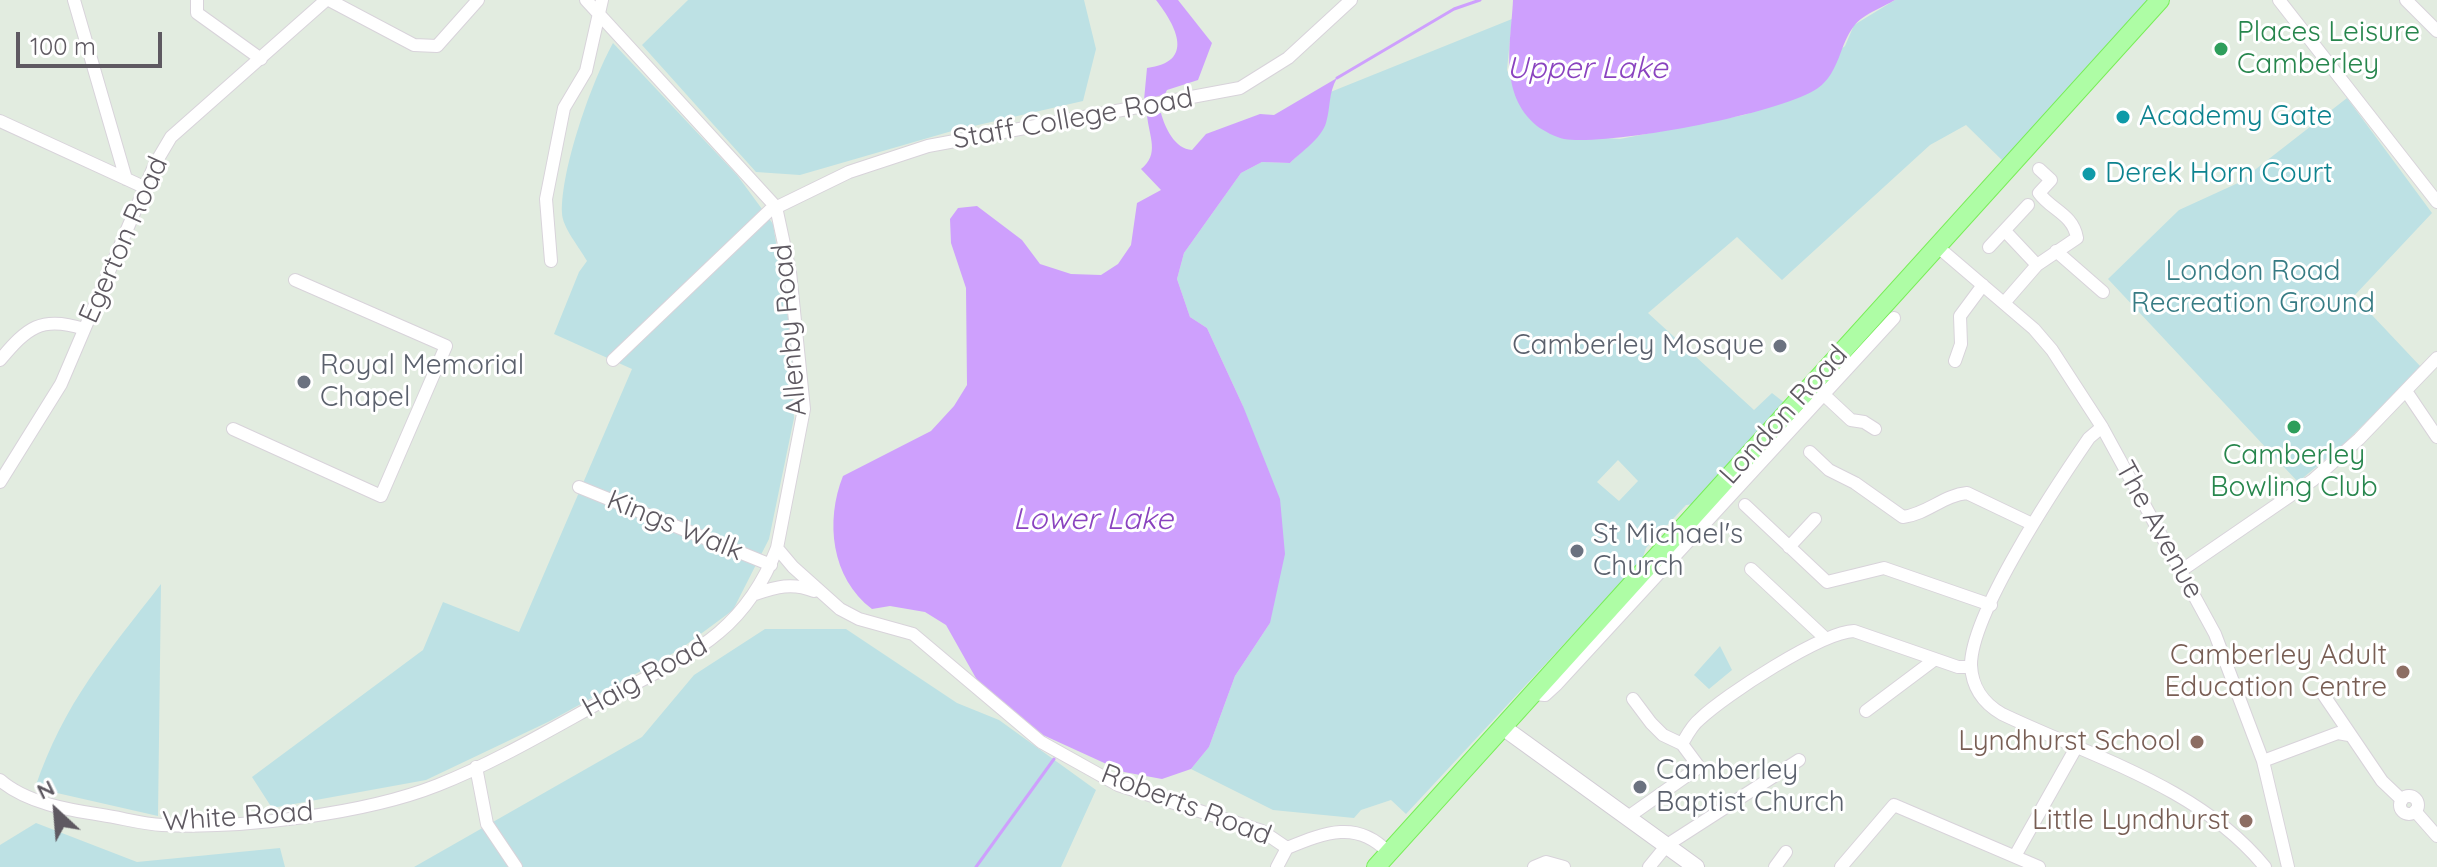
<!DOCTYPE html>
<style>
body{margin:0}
#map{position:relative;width:2437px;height:867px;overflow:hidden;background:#e2ece0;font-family:Quicksand,sans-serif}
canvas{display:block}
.north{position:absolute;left:16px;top:771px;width:80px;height:80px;-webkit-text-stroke:6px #fff;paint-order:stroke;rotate:334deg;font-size:22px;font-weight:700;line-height:32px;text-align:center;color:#5e5961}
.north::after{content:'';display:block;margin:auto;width:28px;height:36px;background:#5e5961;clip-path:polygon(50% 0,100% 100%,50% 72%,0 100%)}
.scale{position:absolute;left:16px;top:32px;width:146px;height:36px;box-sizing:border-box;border:4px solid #5e5961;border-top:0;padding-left:10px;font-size:24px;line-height:28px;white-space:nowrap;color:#5e5961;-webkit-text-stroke:6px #fff;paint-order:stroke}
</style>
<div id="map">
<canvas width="2437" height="867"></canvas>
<div class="north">N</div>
<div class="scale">100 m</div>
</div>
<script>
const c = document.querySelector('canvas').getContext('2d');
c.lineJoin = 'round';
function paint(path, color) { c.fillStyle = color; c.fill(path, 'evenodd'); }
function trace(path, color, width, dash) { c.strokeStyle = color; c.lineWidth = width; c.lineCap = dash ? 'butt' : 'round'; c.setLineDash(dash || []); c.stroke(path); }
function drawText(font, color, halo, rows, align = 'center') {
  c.font = font + ' Quicksand,sans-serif'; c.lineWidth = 6; c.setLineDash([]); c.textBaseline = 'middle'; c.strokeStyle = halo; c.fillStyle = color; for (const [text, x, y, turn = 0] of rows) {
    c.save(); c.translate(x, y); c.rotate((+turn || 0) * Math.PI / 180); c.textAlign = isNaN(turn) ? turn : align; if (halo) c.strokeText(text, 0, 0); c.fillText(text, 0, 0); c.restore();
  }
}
paint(new Path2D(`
 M 688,0 L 1084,0 L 1096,49 L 1083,101 L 952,131 L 800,175 L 756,172 L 642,45 Z
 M 1895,0 L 2148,0 L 2005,163 L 1966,125 L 1930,145 L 1782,280 L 1737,237 L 1648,313 L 1754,410 L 1772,393 L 1786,404 L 1695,504 L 1686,505 L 1646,548 L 1642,560 L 1406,814 L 1391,800 L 1361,810 L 1354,818 L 1273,810 L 1191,769 L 1209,747 L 1235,676 L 1270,623 L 1243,406 L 1207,328 L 1190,317 L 1177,279 L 1184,253 L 1241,173 L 1262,162 L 1290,163 C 1317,137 1326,131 1328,93 L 1512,19 L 1507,70 L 1523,109 L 1592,137 L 1620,139 L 1744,115 L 1768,107 L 1845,46 L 1854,25 ZM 1618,460 L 1638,481 L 1619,501 L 1597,482 Z
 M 613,43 L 737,175 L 773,224 L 790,330 L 794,418 L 769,539 L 733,610 L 679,650 L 550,721 L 426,780 L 272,808 L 252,777 L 423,650 L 443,602 L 519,632 L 632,369 L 554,334 L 579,272 L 587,261 C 580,248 562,227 562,213 C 561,168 592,81 613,43 Z
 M 2347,98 L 2432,213 L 2354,296 L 2421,367 L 2345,443 L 2298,482 L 2108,279 L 2179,210 L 2238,183 Z
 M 161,584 L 158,816 L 35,788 C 64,702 107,654 161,584 Z
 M 765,629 L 846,629 L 957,703 L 999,720 L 1096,790 L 1061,867 L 414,867 L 642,737 L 694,675 Z
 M 1720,646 L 1732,670 L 1709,689 L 1694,675 Z
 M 36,823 L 137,862 L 280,848 L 285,867 L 0,867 L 0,845 Z`), '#bde1e4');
paint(new Path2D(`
 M 1156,0 L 1178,0 L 1212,43 L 1198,80 L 1167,90 L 1164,96 L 1144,100 L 1147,68 C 1195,62 1177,27 1156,0 Z
 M 1513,0 L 1895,0 C 1883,7 1862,15 1854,26 C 1839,45 1840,72 1818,88 C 1781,114 1609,146 1564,139 C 1557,138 1542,130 1537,126 C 1498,93 1511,43 1513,0 Z
 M 1337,78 C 1328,94 1331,106 1326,123 C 1321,139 1302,151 1290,163 L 1262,162 L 1241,173 L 1184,253 L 1177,279 L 1190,317 L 1207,328 L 1243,406 L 1280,499 L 1285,554 L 1270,623 L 1235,676 L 1209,747 L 1191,769 L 1162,779 L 1124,772 L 1043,735 L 977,680 L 946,625 L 925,612 L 890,606 L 872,609 C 831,578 825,521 843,476 L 931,431 L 954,406 L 967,385 L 966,288 L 951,243 L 950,219 L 958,208 L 977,206 L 1022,240 L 1040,264 L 1071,274 L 1101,275 L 1118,264 L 1131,245 L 1137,203 L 1161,190 L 1141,169 C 1160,154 1149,137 1147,115 L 1161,113 C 1165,128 1175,149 1192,150 L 1206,134 L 1260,114 L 1274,115 Z`), '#cea0fd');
trace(new Path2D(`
 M 1337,78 L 1454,9 L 1480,0
 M 976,867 L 1054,759`), '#cea0fd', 3);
const street = new Path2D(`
 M 74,0 L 126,179
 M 197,0 L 197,13 L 261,59
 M 329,0 L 414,45 L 437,46 L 478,0
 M 586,0 L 776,207
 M 2279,0 L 2437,202
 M 2406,0 L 2437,31
 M 0,121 L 146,188
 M 2005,231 L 2037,265
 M 1938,247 L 2034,329 L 2052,350 L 2102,427 L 2215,634 L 2263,761 L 2288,867
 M 1989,247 L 2028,205
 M 2056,251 L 2103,292
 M 551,261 L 546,199 L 564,108 L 586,71 L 602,0
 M 2004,303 L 2037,265 L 2077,238 C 2073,214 2051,210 2039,193 L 2051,180 L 2039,169
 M 0,360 C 27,328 41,315 84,329
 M 613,360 L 769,211 L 849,172 L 928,146 L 1240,88 L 1288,58 L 1351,0
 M 1955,361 L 1961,344 L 1960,316 L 1983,285
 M 2406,391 L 2437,437
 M 1822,393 L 1851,420 L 1864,422 L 1875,429
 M 2102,427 L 2089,438 C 2058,483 1971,613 1971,665 C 1972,688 1983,703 2002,714 C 2092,757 2200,787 2265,867
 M 233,429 L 381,496 L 446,346 L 295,280
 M 1810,452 L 1829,470 L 1855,483 L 1903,517 C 1927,514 1944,495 1967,493 L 2032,524
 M 0,482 L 61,384 L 155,164 L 171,137 L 326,0
 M 579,487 L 771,565
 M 1745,505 L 1827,582 L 1884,568 L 1991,605
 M 1789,547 L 1815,519
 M 777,548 L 793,567 L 840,609 L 859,619 L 913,634 L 1041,742 L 1118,785 L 1262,831 L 1287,848
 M 1751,569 L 1825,638
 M 2182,570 L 2313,480 L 2359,439 L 2437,358
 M 755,594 C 776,587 792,582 814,591
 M 1534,694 L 1545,695 L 1557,684 L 1894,318
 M 2323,694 L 2382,781 L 2402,800
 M 1866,711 L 1934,660
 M 1682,744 C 1687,735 1692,725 1700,719 C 1725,695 1822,632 1854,631 L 1958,667 L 1971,667
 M 2263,761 L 2338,733 L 2349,735
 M 476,767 L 487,824 L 516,867
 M 0,780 C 26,803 69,810 102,815 C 122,818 143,824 162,825 C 241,829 365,814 438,785 C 496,762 551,729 606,699 C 684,657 743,637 777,548 L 804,409 L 790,272 L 776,207
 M2400 805a9 9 0 1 1 18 0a9 9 0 1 1-18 0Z
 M 2415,811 L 2437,836
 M 1628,817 L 1699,767 L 1682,744 L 1663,735 L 1651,723 L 1633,699
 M 1287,848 C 1326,832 1357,820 1388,852
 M 2015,856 L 2077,746
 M 1277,867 L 1287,848
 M 1534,867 L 1546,862 L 1564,867
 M 1649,867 L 1667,845 L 1799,760
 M 1775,867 L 1786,852
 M 1841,867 L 1894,805 L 2039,867`);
const secondary = new Path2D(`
 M 1504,728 L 1696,867`);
const primary = new Path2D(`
 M 1376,867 L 2160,0`);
trace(street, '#d8d3da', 14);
trace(secondary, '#d1cbd4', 18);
trace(primary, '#79ee58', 20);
trace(street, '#fff', 12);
trace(secondary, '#fff', 16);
trace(primary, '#aefda5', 18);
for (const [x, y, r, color] of [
 [2221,49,8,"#2e9e5b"],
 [2123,117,8,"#0f9aa8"],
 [2089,174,8,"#0f9aa8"],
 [1780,346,8,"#6b7280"],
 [304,382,8,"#6b7280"],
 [2294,427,8,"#2e9e5b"],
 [1577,551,8,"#6b7280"],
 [2403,672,8,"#8d6e63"],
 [2197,742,8,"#8d6e63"],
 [1640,787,8,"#6b7280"],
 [2246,821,8,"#8d6e63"]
]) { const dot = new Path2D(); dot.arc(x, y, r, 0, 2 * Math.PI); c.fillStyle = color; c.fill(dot); trace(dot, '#fff', 3); }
drawText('28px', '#27864d', '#fff', [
 ["Places Leisure",2237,33],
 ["Camberley",2237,65],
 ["Camberley",2294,456,"center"],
 ["Bowling Club",2294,488,"center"]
], 'left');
drawText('28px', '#0d838f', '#fff', [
 ["Academy Gate",2139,117],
 ["Derek Horn Court",2105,174]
], 'left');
drawText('28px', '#5e5961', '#fff', [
 ["Staff College Road",1073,119,-10],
 ["Egerton Road",124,240,-66],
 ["Allenby Road",790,330,-95],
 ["London Road",1784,415,-48],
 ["Kings Walk",675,526,22],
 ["The Avenue",2159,530,61],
 ["Haig Road",645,677,-29],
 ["Roberts Road",1186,805,21],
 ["White Road",238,817,-4]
]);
drawText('28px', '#367b83', '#fff', [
 ["London Road",2253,272],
 ["Recreation Ground",2253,304]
]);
drawText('28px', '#5b616d', '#fff', [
 ["Camberley Mosque",1764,346,"right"],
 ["Royal Memorial",320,366],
 ["Chapel",320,398],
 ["St Michael's",1593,535],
 ["Church",1593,567],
 ["Camberley",1656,771],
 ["Baptist Church",1656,803]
], 'left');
drawText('28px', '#785e54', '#fff', [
 ["Camberley Adult",2387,656],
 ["Education Centre",2387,688],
 ["Lyndhurst School",2181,742],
 ["Little Lyndhurst",2230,821]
], 'right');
drawText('italic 30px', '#8a43bf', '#fff', [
 ["Upper Lake",1587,69],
 ["Lower Lake",1093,520]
]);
</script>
